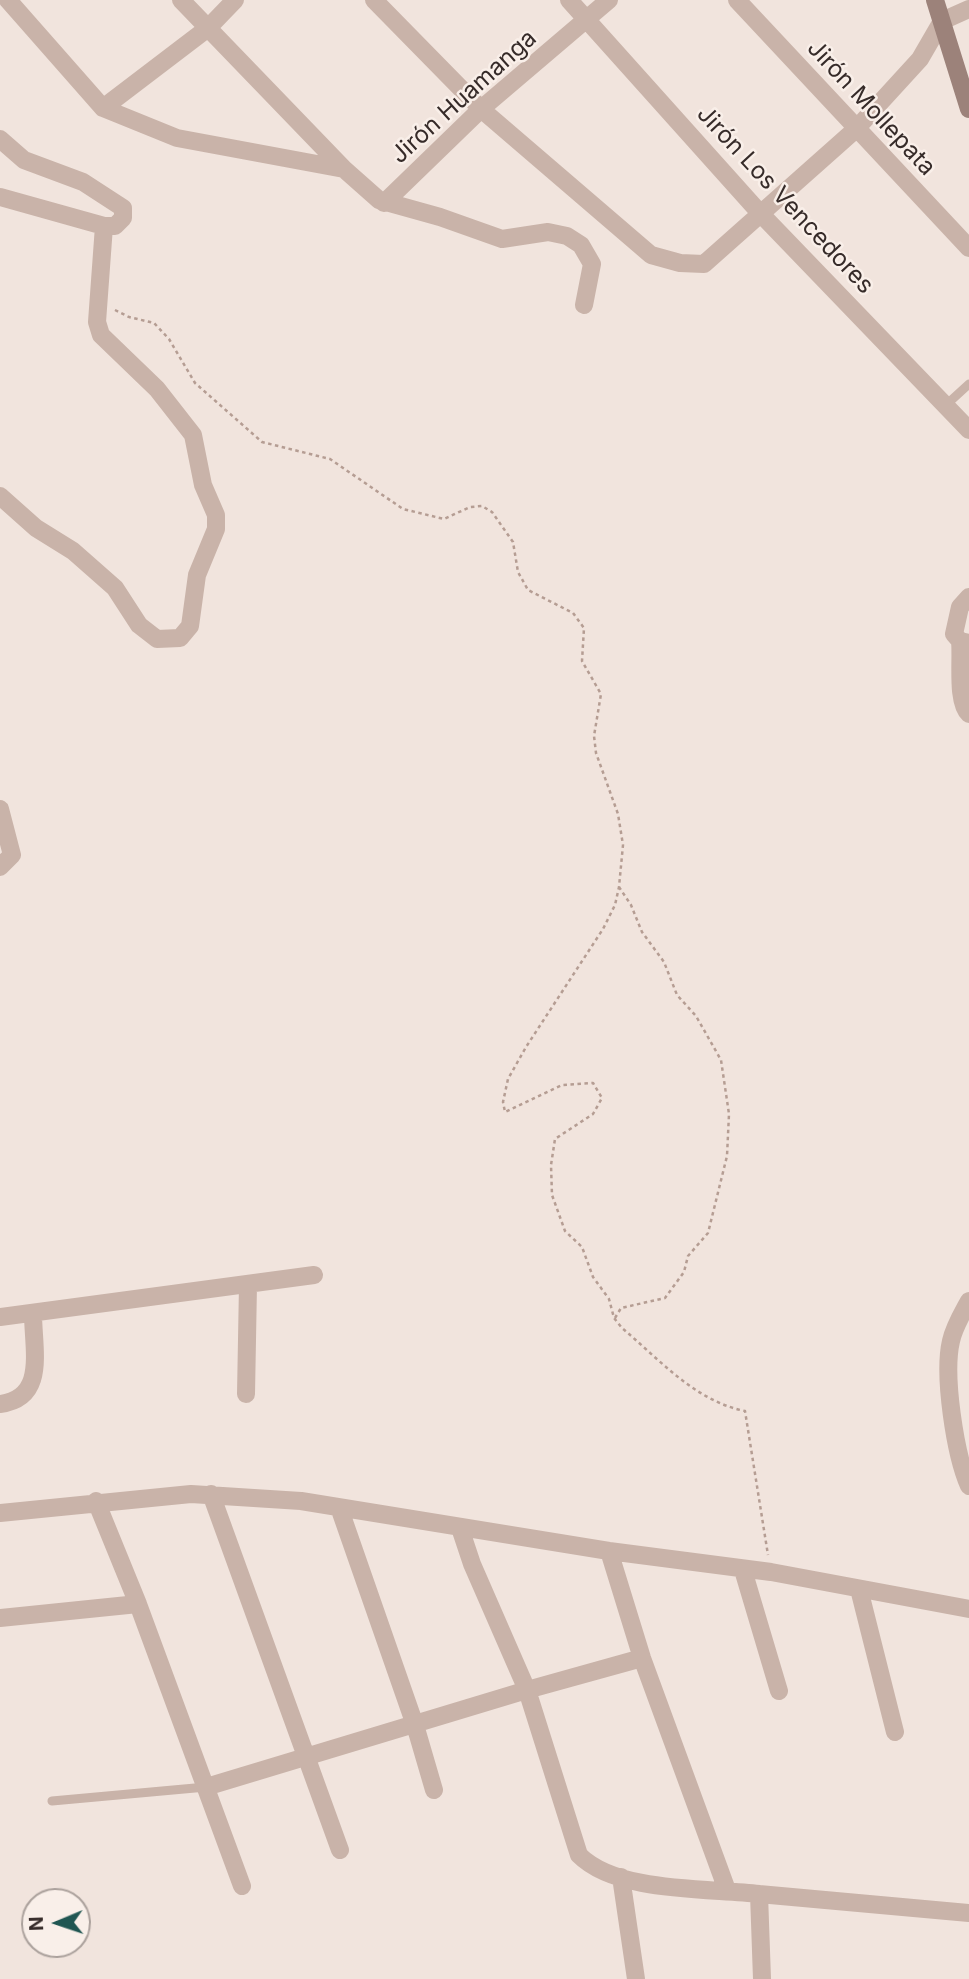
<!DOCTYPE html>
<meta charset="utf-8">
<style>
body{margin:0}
#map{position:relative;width:969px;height:1979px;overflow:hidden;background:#f1e4dd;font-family:Inter,sans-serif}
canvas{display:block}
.north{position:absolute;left:21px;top:1888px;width:70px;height:70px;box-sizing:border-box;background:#f9efe9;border:2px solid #aba19c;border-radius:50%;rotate:268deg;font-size:19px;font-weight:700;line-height:28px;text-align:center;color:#362b29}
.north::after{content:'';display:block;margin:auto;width:24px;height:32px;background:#205652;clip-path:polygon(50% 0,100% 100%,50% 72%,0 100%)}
</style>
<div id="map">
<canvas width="969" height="1979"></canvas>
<div class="north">N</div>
</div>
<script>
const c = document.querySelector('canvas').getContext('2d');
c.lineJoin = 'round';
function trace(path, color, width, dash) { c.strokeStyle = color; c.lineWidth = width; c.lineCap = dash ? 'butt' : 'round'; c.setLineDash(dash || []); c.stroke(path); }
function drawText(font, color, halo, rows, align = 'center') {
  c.font = font + ' Inter,sans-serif'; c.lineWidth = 5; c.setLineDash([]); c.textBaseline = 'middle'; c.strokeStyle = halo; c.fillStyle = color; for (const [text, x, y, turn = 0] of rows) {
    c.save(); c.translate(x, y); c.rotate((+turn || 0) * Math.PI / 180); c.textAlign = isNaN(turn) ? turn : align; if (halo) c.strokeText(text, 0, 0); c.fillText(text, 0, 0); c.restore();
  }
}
trace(new Path2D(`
 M 115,310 L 129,317 L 154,323 L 169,339 L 195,383 L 262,442 L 330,459 L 403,509 L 444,519 L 470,507 L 482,506 L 492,512 L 513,542 L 518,572 L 528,590 L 573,613 L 584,628 L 582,661 L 601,694 L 594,736 L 596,753 L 618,814 L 623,845 L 619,887 L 615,905 L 603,929 L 526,1047 L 508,1079 L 503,1102 L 505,1112 L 562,1085 L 593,1083 L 602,1098 L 593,1114 L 555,1139 L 551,1165 L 552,1195 L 565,1231 L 582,1247 L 593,1277 L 609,1299 L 614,1318 L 622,1328 C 660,1360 695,1401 745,1411 L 768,1555
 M 615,1318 L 621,1308 L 665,1298 L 684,1272 L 688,1256 L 708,1233 L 727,1156 L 729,1114 L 721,1060 L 696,1016 L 677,995 L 664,962 L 642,932 L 631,905 L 619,887`), '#b59d93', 2.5, [3.5, 3.5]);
trace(new Path2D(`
 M 946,405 L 969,384
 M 52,1801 L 206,1787`), '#c9b3a9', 9);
trace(new Path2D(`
 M 8,0 L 103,108 L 177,138 L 344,169
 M 181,0 L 344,169 L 379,200 L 440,217 L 502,239 L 548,232 L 567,236 L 581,245 L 592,264 L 584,305
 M 374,0 L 481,109 L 651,255 L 680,263 L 704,264 L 856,129 L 920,59 L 942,21 L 969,9
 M 569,0 L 759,212 L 969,430
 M 737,0 L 969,248
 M 103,108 L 208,28 L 235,0
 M 0,139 L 24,160 L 83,182 L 123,208 L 123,218 L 115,226 L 104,226 L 0,197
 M 384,203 L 481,109 L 609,0
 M 0,496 L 36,528 L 73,551 L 115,588 L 139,625 L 157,639 L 180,638 L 190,626 L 197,575 L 216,529 L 216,515 L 203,485 L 193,435 L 157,389 L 101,335 L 97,322 L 104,226
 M 969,597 L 960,607 L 954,634 L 960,641 L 969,643
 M 960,641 C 962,659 956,702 969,714
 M 0,809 L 12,855 L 0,867
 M 969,1301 C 962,1314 954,1327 951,1341 C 943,1375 955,1454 969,1486
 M 0,1317 L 314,1275
 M 246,1394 L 248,1285
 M 0,1404 C 47,1398 33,1350 33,1313
 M 211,1494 L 340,1850
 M 96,1501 L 138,1604 L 242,1886
 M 340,1510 L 415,1725 L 434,1790
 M 0,1513 L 191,1494 L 301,1501 L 609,1551 L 771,1572 L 969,1609
 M 460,1528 L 472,1564 L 527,1690 L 579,1855 C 617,1893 708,1888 759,1894 L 762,1979
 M 609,1551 L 642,1658 L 727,1890
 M 743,1570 L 779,1691
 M 859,1589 L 895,1732
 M 0,1618 L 138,1604
 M 206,1787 L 527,1690 L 642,1658
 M 621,1877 L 636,1979
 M 759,1894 L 969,1913`), '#c9b3a9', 18);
trace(new Path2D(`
 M 935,0 L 969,109`), '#9c827a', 18);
drawText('24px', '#362b29', '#f9efe9', [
 ["Jirón Huamanga",464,97,-42],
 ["Jirón Mollepata",871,108,47],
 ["Jirón Los Vencedores",785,200,47]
]);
</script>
